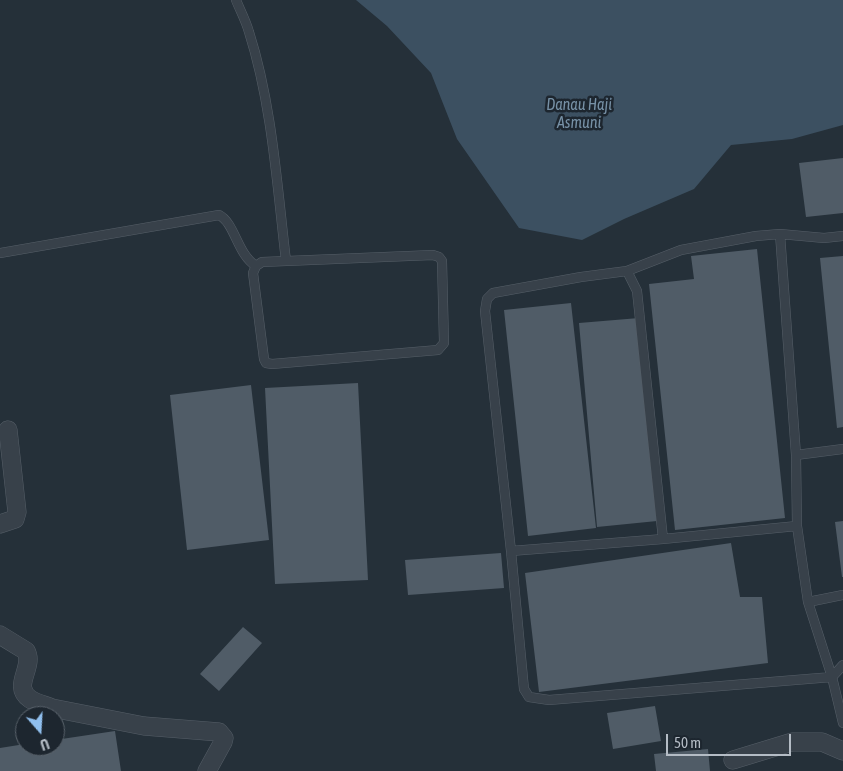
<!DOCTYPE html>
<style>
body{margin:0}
#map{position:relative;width:843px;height:771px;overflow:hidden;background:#253039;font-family:"Asap Condensed",sans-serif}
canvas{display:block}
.north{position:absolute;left:15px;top:706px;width:50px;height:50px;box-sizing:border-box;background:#1d262f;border:1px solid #59626b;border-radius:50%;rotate:161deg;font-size:14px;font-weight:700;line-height:20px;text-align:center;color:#b4bcc5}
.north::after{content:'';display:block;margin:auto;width:18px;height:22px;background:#90bfee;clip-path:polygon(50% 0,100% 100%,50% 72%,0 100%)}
.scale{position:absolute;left:666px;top:734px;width:125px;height:22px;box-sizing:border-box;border:2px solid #b4bcc5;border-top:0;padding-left:6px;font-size:15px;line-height:18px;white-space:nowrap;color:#b4bcc5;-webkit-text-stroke:4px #1d262f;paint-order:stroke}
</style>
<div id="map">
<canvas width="843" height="771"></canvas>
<div class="north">U</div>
<div class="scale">50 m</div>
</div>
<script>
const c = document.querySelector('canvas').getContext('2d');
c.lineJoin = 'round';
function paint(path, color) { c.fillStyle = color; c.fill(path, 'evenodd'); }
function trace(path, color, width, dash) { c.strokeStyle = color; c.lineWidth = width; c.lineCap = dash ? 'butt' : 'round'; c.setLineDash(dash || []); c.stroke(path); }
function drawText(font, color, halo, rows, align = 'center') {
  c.font = font + ' "Asap Condensed",sans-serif'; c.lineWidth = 5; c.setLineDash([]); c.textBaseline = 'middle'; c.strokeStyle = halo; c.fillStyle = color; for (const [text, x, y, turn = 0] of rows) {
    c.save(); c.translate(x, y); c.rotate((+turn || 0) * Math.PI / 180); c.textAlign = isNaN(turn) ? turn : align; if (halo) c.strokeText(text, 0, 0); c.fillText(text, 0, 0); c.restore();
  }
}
paint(new Path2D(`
 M 356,0 L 843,0 L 843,125 L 792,139 L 731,145 L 694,189 L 624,219 L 582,240 L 519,228 L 457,139 L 431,73 L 387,26 Z`), '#3c5061');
paint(new Path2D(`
 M 843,158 L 843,213 L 806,217 L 799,163 Z
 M 757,249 L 785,518 L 675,530 L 649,284 L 694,279 L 691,256 Z
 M 843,256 L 843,427 L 837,428 L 820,258 Z
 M 571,303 L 596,528 L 528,536 L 504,310 Z
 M 639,318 L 657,521 L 597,527 L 579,323 Z
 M 358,383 L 368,580 L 275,584 L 265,388 Z
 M 251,385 L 269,540 L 187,550 L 170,395 Z
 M 843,521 L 843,577 L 842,577 L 835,522 Z
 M 731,543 L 740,597 L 762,597 L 768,663 L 539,692 L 525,573 Z
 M 501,553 L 504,588 L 408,595 L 405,560 Z
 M 243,627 L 262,643 L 219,691 L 200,674 Z
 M 655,706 L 661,741 L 613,749 L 607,713 Z
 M 115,731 L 121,771 L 0,771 L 0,748 L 25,744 L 25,746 L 55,746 L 55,740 Z
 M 708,749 L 710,771 L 656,771 L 654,754 Z`), '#505c67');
const service = new Path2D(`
 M 236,0 C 240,10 246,21 249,32 C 272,104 277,185 286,261
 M 843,236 L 824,238 L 780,234 L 796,455 L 797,526 L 808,602 L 832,677 L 843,723
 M 0,253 L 219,215 C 235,223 237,254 256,266
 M 433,255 L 439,257 L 442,261 L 444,343 L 438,350 L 272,364 L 266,363 L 264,359 L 253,273 L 256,266 L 262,262 Z
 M 627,271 L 681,250 L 756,236 L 780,234
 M 796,455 L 843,449
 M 663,539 L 637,291 L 627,271 L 581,277 L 493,293 L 487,299 L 485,311 L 511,551 L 524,689 L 529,697 L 549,700 L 832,677 L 843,665
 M 511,551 L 663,539 L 797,526
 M 808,602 L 843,595`);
const minor = new Path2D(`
 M 0,524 L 15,519 L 17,512 L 8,430
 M 0,635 L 26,651 C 35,667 11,686 30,699 C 36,703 45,705 52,708 L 144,726 L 219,732 L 224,738 L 223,742 L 207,771
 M 733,760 L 792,742 L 822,742 L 843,751`);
trace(service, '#565f68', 10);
trace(minor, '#565f68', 19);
trace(service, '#38414a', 9);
trace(minor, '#38414a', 18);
drawText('italic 16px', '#7791a6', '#1d262f', [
 ["Danau Haji",579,105],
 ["Asmuni",579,123]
]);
</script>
